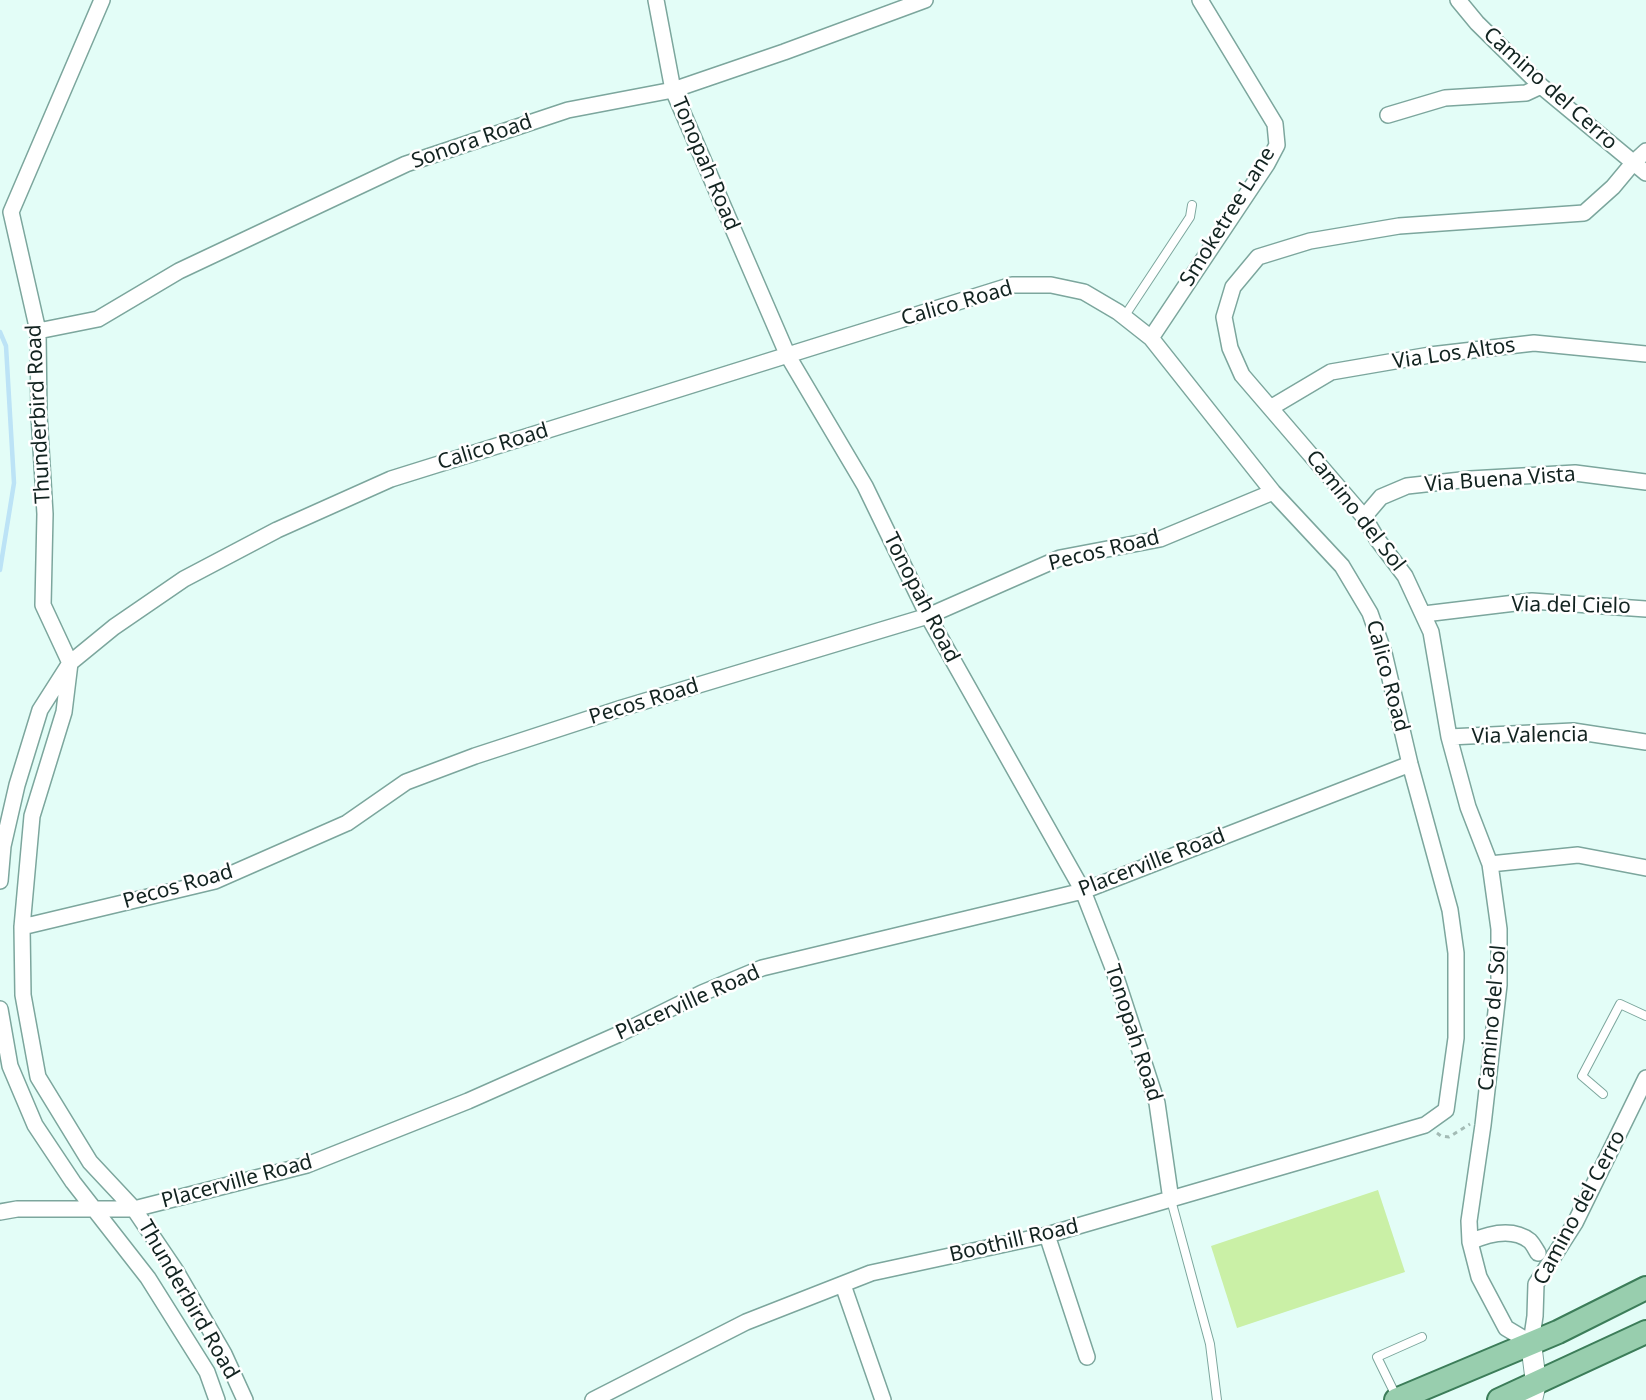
<!DOCTYPE html>
<style>
body{margin:0}
canvas{display:block;background:#e3fdf7}
</style>
<canvas width="1646" height="1400"></canvas>
<script>
const c = document.querySelector('canvas').getContext('2d');
c.lineJoin = 'round';
function paint(path, color) { c.fillStyle = color; c.fill(path, 'evenodd'); }
function trace(path, color, width, dash) { c.strokeStyle = color; c.lineWidth = width; c.lineCap = dash ? 'butt' : 'round'; c.setLineDash(dash || []); c.stroke(path); }
function drawText(font, color, halo, rows, align = 'center') {
  c.font = font + ' "Noto Sans",sans-serif'; c.lineWidth = 5; c.setLineDash([]); c.textBaseline = 'middle'; c.strokeStyle = halo; c.fillStyle = color; for (const [text, x, y, turn = 0] of rows) {
    c.save(); c.translate(x, y); c.rotate((+turn || 0) * Math.PI / 180); c.textAlign = isNaN(turn) ? turn : align; if (halo) c.strokeText(text, 0, 0); c.fillText(text, 0, 0); c.restore();
  }
}
paint(new Path2D(`
 M 1378,1190 L 1405,1272 L 1237,1328 L 1211,1246 Z`), '#caf0a6');
trace(new Path2D(`
 M 0,332 L 6,346 L 14,483 L 0,570`), '#bce3f6', 4.5);
const service = new Path2D(`
 M 1124,317 L 1190,217 L 1192,205
 M 1603,1094 L 1582,1076 L 1620,1004 L 1646,1016
 M 1171,1200 L 1210,1344 L 1217,1400
 M 1397,1398 L 1377,1357 L 1422,1337`);
const minor = new Path2D(`
 M 102,0 L 11,212 L 38,331 L 39,415 L 45,514 L 43,605 L 70,663 L 64,712 L 32,816 L 22,927 L 23,995 L 38,1077 L 90,1162 L 134,1209 L 176,1271 L 224,1354 L 245,1400
 M 656,0 L 673,90 L 788,356 L 865,486 L 928,616 L 1083,891 L 1113,968 L 1157,1103 L 1171,1200
 M 1458,0 L 1477,23 L 1541,86 L 1646,173
 M 1388,115 L 1445,98 L 1526,93 L 1541,86
 M 1646,151 L 1633,163 L 1613,187 L 1584,213 L 1399,226 L 1310,241 L 1258,257 L 1233,287 L 1224,317 L 1230,348 L 1242,375 L 1364,517 L 1377,539 L 1405,576 L 1431,632 L 1449,737 L 1468,807 L 1490,864 L 1499,929 L 1499,985 L 1483,1125 L 1469,1221 L 1470,1242 L 1479,1277 L 1506,1328 L 1531,1343 L 1535,1316 L 1536,1284 L 1575,1223 L 1646,1078
 M 38,331 L 98,319 L 179,271 L 406,164 L 568,110 L 673,90 L 784,52 L 925,0
 M 1151,338 L 1267,164 L 1277,145 L 1275,124 L 1200,0
 M 1272,407 L 1331,372 L 1430,355 L 1534,343 L 1646,354
 M 1364,517 L 1381,497 L 1407,486 L 1470,479 L 1575,473 L 1646,482
 M 1424,614 L 1532,601 L 1646,609
 M 1449,737 L 1573,731 L 1646,742
 M 1490,864 L 1578,855 L 1646,868
 M 0,881 L 3,846 L 17,785 L 40,710 L 70,663 L 114,627 L 184,579 L 277,530 L 391,479 L 1012,285 L 1051,285 L 1084,292 L 1118,312 L 1151,338 L 1273,492 L 1342,566 L 1370,613 L 1384,653 L 1410,764 L 1450,910 L 1456,953 L 1456,1038 L 1446,1110 L 1425,1125 L 1047,1235 L 871,1273 L 746,1322 L 593,1400
 M 22,927 L 215,881 L 347,823 L 406,782 L 475,756 L 622,708 L 928,616 L 1060,558 L 1160,539 L 1273,492
 M 0,1009 L 10,1066 L 35,1125 L 73,1182 L 148,1278 L 207,1372 L 217,1400
 M 0,1212 L 17,1209 L 134,1209 L 307,1165 L 468,1101 L 617,1035 L 702,993 L 762,968 L 1083,891 L 1410,764
 M 1047,1235 L 1087,1357
 M 1470,1242 C 1488,1234 1512,1227 1530,1241 C 1533,1244 1536,1250 1538,1253
 M 843,1285 L 883,1400`);
const secondary = new Path2D(`
 M 1531,1343 L 1536,1383 L 1532,1400`);
const primary = new Path2D(`
 M 1396,1400 L 1558,1332 L 1646,1288
 M 1499,1400 L 1646,1332`);
trace(service, '#7ca69d', 10);
trace(minor, '#7ca69d', 18);
trace(secondary, '#7ca69d', 22);
trace(primary, '#3c7d59', 26);
trace(new Path2D(`
 M 1437,1133 L 1441,1136 L 1449,1137 L 1470,1124`), '#a3bbb5', 3, [4.5, 4.5]);
trace(service, '#fff', 8);
trace(minor, '#fff', 15);
trace(secondary, '#fff', 20);
trace(primary, '#98ceae', 22);
drawText('21px', '#122320', '#fff', [
 ["Camino del Cerro",1550,89,42],
 ["Sonora Road",472,142,-19],
 ["Tonopah Road",705,164,67],
 ["Smoketree Lane",1228,217,-58],
 ["Calico Road",957,304,-16],
 ["Via Los Altos",1454,354,-8],
 ["Thunderbird Road",39,414,-93],
 ["Calico Road",493,447,-17],
 ["Via Buena Vista",1500,480,-4],
 ["Camino del Sol",1355,511,52],
 ["Pecos Road",1104,551,-14],
 ["Tonopah Road",921,598,63],
 ["Via del Cielo",1571,606,1],
 ["Calico Road",1387,676,75],
 ["Pecos Road",644,702,-17],
 ["Via Valencia",1530,736,-1],
 ["Placerville Road",1152,863,-21],
 ["Pecos Road",178,887,-16],
 ["Placerville Road",688,1003,-24],
 ["Camino del Sol",1493,1018,-85],
 ["Tonopah Road",1133,1033,72],
 ["Placerville Road",237,1182,-15],
 ["Camino del Cerro",1580,1208,-62],
 ["Boothill Road",1014,1241,-13],
 ["Thunderbird Road",188,1300,60]
]);
</script>
